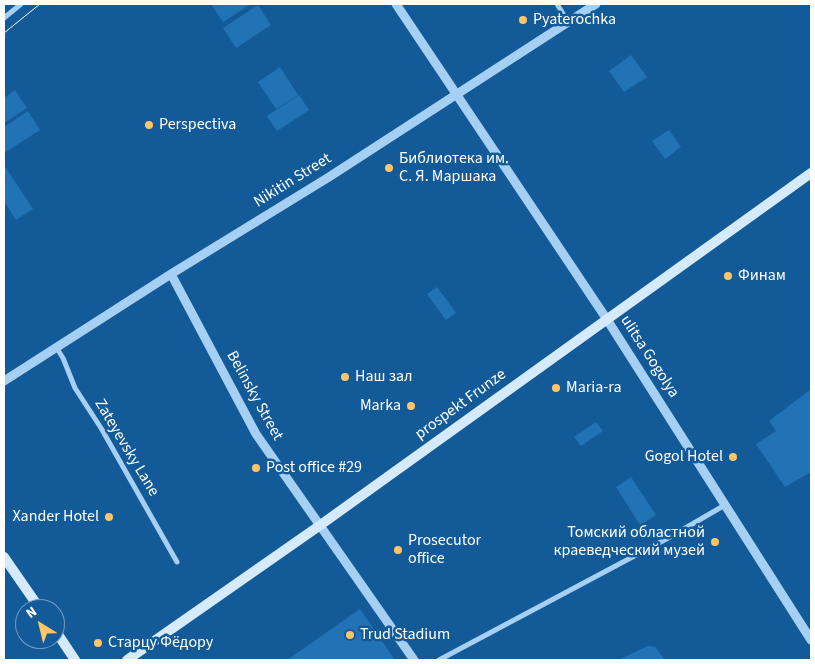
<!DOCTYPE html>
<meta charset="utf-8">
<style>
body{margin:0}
#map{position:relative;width:815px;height:664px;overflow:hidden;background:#135a99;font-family:"Source Sans 3",sans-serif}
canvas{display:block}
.frame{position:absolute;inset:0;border:5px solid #fff;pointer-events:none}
.north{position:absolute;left:15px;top:599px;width:50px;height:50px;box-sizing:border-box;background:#135a99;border:1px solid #719cc2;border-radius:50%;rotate:324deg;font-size:14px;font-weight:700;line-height:20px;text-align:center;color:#fff}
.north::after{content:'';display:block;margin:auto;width:18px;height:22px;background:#ffc568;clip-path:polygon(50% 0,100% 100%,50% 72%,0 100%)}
</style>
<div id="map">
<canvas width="815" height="664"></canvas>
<div class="frame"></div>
<div class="north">N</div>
</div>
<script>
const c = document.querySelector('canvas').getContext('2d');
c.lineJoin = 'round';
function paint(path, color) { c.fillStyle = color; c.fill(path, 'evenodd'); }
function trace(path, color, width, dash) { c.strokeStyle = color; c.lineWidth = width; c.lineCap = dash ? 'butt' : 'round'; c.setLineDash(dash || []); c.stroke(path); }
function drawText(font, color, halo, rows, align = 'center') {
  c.font = font + ' "Source Sans 3",sans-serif'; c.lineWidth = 5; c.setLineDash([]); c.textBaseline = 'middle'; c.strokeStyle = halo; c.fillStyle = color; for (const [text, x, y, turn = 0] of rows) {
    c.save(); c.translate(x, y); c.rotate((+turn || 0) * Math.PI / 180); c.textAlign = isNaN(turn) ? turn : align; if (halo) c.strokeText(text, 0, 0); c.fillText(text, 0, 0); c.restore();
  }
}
paint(new Path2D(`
 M 211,4 L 251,4 L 223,22 Z
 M 258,5 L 271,25 L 236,48 L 223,28 Z
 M 631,55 L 647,77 L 624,92 L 609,71 Z
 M 280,67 L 298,95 L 276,109 L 258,82 Z
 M 15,90 L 27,108 L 4,123 L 4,98 Z
 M 299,95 L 309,110 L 277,131 L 267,116 Z
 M 28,111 L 40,130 L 4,153 L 4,127 Z
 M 669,130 L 681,147 L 665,159 L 652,141 Z
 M 4,165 L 33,209 L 16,220 L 4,201 Z
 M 437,287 L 456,313 L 446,320 L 427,294 Z
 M 811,389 L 811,472 L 785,487 L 756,444 L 776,431 L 769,421 Z
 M 596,422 L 603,431 L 581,446 L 574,437 Z
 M 631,477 L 656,515 L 640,525 L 616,487 Z
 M 360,609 L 395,660 L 287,660 Z
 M 648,646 L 655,647 L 665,660 L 618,660 Z`), '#2273b6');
trace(new Path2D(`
 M 557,4 L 568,22
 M 4,18 L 21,4
 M 56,347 L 63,358 L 75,388 L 101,428 L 177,562
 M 439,660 L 670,537 L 725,505`), '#a6d0f3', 5);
trace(new Path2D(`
 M 396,4 L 606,318 L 811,640
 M 171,274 L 256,434 L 414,660
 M 4,381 L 171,274 L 329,177 L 596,4`), '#a6d0f3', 9);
trace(new Path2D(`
 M 4,557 L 40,609
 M 55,630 L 75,660
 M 127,660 L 319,526 L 811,173`), '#d5eafd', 10);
trace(new Path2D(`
 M 4,33 L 40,4`), '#fff', 1);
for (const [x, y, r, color] of [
 [523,20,5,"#ffc568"],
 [149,125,5,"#ffc568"],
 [389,168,5,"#ffc568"],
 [728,276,5,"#ffc568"],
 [345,377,5,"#ffc568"],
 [556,388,5,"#ffc568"],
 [411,406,5,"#ffc568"],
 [733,457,5,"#ffc568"],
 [256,468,5,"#ffc568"],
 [109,517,5,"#ffc568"],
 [715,542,5,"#ffc568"],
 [398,550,5,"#ffc568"],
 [350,635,5,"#ffc568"],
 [98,643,5,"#ffc568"]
]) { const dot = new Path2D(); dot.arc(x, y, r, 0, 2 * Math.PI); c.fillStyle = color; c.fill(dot); trace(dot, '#135a99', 2); }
drawText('16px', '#fff', '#135a99', [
 ["Pyaterochka",533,20],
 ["Perspectiva",159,125],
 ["Библиотека им.",399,159],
 ["С. Я. Маршака",399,177],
 ["Финам",738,276],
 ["Наш зал",355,377],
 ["Maria-ra",566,388],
 ["Marka",401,406,"right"],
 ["Gogol Hotel",723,457,"right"],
 ["Post office #29",266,468],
 ["Xander Hotel",99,517,"right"],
 ["Томский областной",705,533,"right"],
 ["краеведческий музей",705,551,"right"],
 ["Prosecutor",408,541],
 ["office",408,559],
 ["Trud Stadium",360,635],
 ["Старцу Фёдору",108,643]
], 'left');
drawText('16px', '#fff', '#135a99', [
 ["Nikitin Street",293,181,-32],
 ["ulitsa Gogolya",649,357,57],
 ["Belinsky Street",254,396,61],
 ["prospekt Frunze",461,405,-36],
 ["Zateyevsky Lane",126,448,59]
]);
</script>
